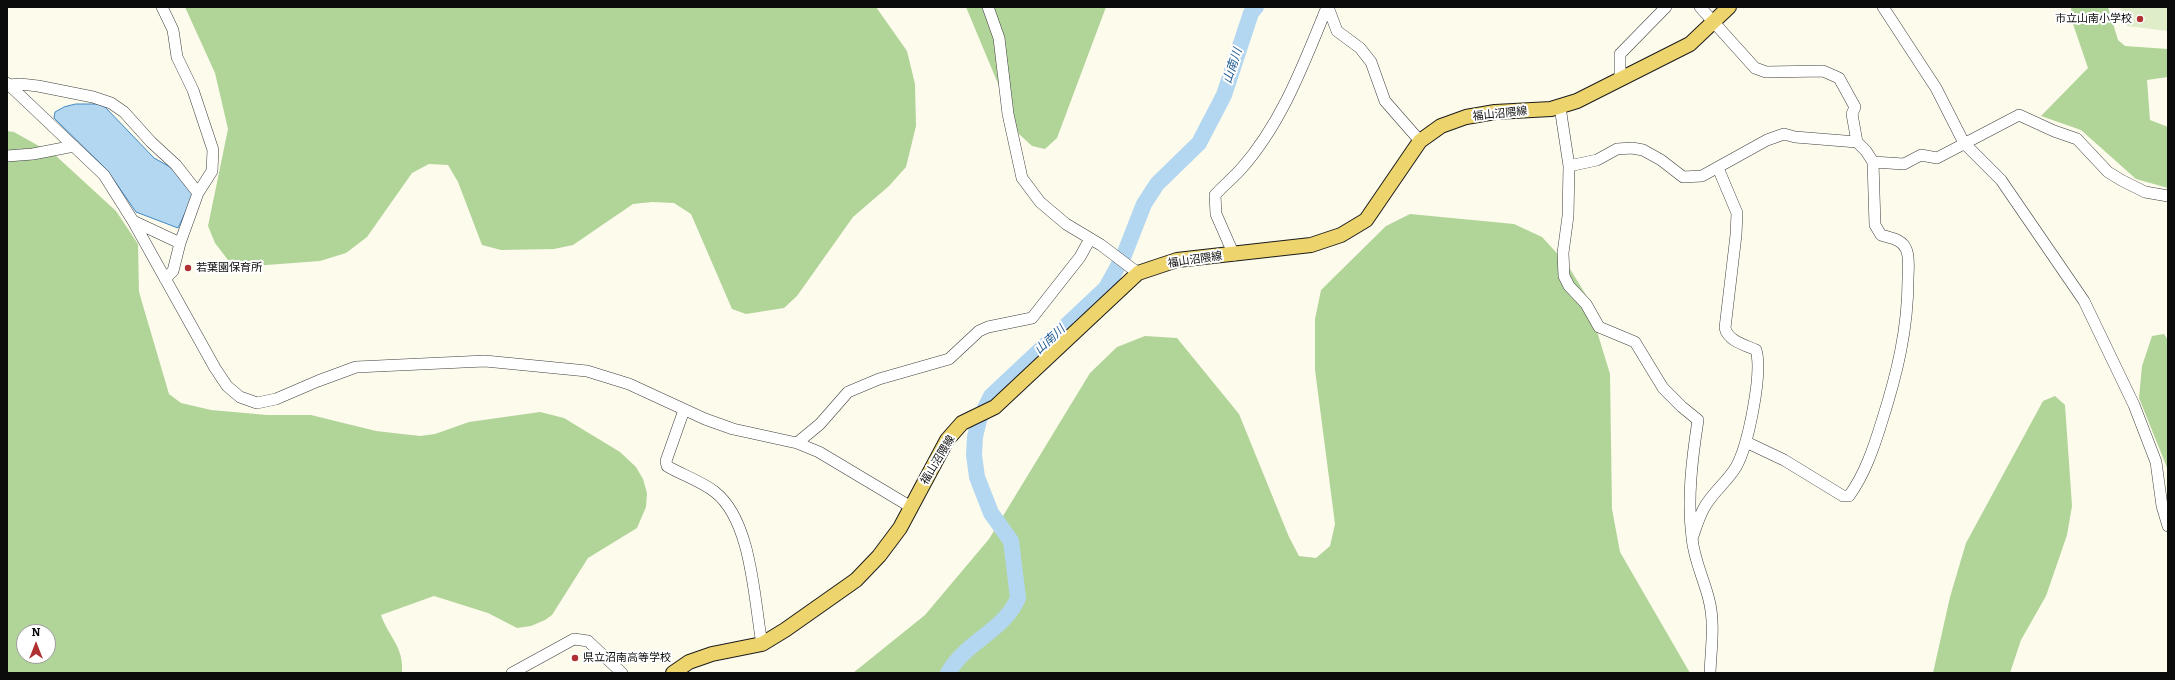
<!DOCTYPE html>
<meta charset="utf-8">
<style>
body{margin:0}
#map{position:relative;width:2175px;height:680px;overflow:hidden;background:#fdfbec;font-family:Bitter,serif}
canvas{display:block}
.frame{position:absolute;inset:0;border:8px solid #0b0b0b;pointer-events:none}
.north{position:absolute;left:16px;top:624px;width:40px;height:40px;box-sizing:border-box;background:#fff;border:1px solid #9d9d9d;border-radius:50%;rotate:0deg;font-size:11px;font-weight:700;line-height:16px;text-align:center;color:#0b0b0b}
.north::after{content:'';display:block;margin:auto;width:14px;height:18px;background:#b02f30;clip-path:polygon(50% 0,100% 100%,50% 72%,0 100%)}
</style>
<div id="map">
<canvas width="2175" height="680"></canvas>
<div class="frame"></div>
<div class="north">N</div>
</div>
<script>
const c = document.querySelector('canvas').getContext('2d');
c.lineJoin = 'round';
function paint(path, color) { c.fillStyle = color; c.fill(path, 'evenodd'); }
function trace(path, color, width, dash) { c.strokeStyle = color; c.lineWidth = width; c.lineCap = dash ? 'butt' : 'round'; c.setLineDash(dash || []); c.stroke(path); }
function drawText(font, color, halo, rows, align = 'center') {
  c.font = font + ' Bitter,"Noto Sans JP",serif'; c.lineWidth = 4; c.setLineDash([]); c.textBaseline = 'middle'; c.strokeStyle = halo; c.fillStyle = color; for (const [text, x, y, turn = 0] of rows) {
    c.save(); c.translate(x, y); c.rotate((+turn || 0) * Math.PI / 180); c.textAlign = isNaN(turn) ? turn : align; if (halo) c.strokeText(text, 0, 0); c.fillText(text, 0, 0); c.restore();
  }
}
paint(new Path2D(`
 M 185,7 L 876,7 L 907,51 L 915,84 L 916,126 L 906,167 L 889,186 L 853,217 L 797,296 L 784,308 L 746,314 L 732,309 L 691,214 L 674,203 L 652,202 L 633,204 L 573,245 L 554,249 L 501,250 L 482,245 L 458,182 L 448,165 L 429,164 L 412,173 L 367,237 L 346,253 L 320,261 L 253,266 L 228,260 L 215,243 L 208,226 L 228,129 L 215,73 Z
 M 966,7 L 1106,7 L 1057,138 L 1045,149 L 1032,146 L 1019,134 Z
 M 2071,7 L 2108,7 L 2118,40 L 2125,46 L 2168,49 L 2168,77 L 2147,80 L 2150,120 L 2168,127 L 2168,188 L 2136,179 L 2081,130 L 2041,116 L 2088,68 L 2073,24 Z
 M 7,131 L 14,132 L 55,155 L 116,211 L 138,244 L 139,292 L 169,394 L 181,403 L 211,410 L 267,415 L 311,415 L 376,431 L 420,436 L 435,434 L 469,422 L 540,412 L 564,418 L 620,452 L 636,467 L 643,479 L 647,493 L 646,507 L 637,528 L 588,558 L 552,615 L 545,620 L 531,626 L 517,628 L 488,613 L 434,596 L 381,615 C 389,638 404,646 402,673 L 7,673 ZM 24,632 L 48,632 L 48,656 L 24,656 Z
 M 1410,214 L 1514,224 L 1542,237 L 1567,264 L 1586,295 L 1610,374 L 1612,509 L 1620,552 L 1690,673 L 853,673 L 925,615 L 989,539 L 1090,373 L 1117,347 L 1145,336 L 1177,338 L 1239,414 L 1289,537 L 1299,556 L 1316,558 L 1330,546 L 1335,524 L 1315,370 L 1315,319 L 1321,290 L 1386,226 Z
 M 2164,334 L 2168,340 L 2168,470 L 2139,398 L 2142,366 L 2152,336 Z
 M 2055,396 L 2065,405 L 2072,506 L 2067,535 L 2046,596 L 2021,640 L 2010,673 L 1933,673 L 1950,597 L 1966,543 L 2043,401 Z`), '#b1d499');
paint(new Path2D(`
 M 2120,7 L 2168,7 L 2168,31 L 2127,26 Z`), '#dfedc9');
const water = new Path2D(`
 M 76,104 L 98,104 L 105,107 L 154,158 L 172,168 L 191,189 L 192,198 L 178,228 L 136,212 L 107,170 L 54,118 L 55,112 L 64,107 Z`);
paint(water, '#b4d7f1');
trace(water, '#4189c2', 1);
trace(new Path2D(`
 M 948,673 C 965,642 1005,630 1018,598 L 1011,541 L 991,513 L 977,477 L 974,455 L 975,437 L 979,420 L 991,396 L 1106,288 L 1124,255 L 1144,204 L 1157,184 L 1199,143 L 1224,95 L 1251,13 L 1256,7`), '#b4d7f1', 16);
const minor = new Path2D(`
 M 162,7 L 173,30 L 177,57 L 193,90 L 213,150 L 212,171 L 198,193 L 180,243 L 173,271 L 165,279
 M 988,7 L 999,38 L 1008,114 L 1022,178 L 1040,202 L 1066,224 L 1101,245 L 1138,273
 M 1328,7 L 1337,31 L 1360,48 L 1371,62 L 1385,101 L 1420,141
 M 1700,7 L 1755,68 L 1766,72 L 1823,71 L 1839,78 L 1855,107 L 1852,114 L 1857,142 L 1866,151 L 1873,162 L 1875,225 L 1881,235 C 1890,238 1902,239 1906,249 C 1910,257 1908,270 1908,279 C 1908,329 1897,374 1882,421 C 1874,447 1865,474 1849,496 L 1843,496 L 1784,460 L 1746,442
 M 1883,7 L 1936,88 L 1964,143 L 2001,180 L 2084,301 L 2134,405 L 2156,462 L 2162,506 L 2168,526
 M 1620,79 L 1620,54 L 1666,7
 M 7,83 L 104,175 L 133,221 L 215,368 L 227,386 L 240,397 L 257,403 L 276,399 L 318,381 L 356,367 L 485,361 L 587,371 L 629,384 L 705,419 L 733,429 L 797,443 L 819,452 L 911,507
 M 9,85 L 20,84 L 38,86 L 93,97 L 111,103 L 124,112 L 151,142 L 176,165 L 198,193
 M 1560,107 L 1569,166 L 1568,216 L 1563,253 L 1564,276 L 1569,286 L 1586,304 L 1599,327 L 1635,342 L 1663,388 L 1682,407 L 1698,420 C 1692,459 1687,499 1692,538 C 1694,560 1704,579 1709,600 C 1715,623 1711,649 1710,673
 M 7,156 L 33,154 L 74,146
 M 1873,162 L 1904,164 L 1921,155 L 1937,158 L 2019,115 L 2054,131 L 2077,139 L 2108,172 L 2121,180 L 2145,192 L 2168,196
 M 1569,166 L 1597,160 L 1617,149 L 1632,148 L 1643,150 L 1661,160 L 1683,177 L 1702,176 L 1767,140 L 1784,134 L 1795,137 L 1857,142
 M 133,221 L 180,243
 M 1234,255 L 1216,214 L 1215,195 C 1223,186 1233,178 1241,169 C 1282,123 1304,63 1327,7
 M 684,410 L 666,461 L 667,466 C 682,475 701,481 715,492 C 752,521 754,600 762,644
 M 797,443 L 820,424 L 848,392 L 879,379 L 949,359 L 979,331 L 988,327 L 1032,318 L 1080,257 L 1090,239
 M 1693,536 C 1696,527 1699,517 1704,508 C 1712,493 1727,482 1736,467 C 1748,446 1763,373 1756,350 C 1745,345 1728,341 1725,328 L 1736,235 L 1737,213 L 1718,168
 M 512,673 L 574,639 L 588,641 L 622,673`);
const major = new Path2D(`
 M 673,673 L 689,662 L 712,654 L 762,644 L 785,630 L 856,580 L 879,556 L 900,528 L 947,440 L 962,423 L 995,407 L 1138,273 L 1177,260 L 1311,245 L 1341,235 L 1366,220 L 1420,141 L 1441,126 L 1466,117 L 1495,112 L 1551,109 L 1577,101 L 1690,44 L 1729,7`);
trace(minor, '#3e3e3e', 12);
trace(major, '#1c1c1c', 16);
trace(minor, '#fff', 11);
trace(major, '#edd46c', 14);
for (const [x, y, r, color] of [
 [2140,19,4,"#b02f30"],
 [188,268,4,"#b02f30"],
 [575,658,4,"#b02f30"]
]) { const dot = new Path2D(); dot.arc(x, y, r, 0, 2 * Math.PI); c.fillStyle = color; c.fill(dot); trace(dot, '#fff', 1.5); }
drawText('11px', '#0b0b0b', '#fff', [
 ["市立山南小学校",2132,19,"right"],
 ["若葉園保育所",196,268],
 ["県立沼南高等学校",583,658]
], 'left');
drawText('11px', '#0b0b0b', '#fff', [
 ["福山沼隈線",1500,114,-6],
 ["福山沼隈線",1195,260,-8],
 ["福山沼隈線",938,460,-59]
]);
drawText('italic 12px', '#205b92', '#fff', [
 ["山南川",1233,66,-72],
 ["山南川",1050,340,-43]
]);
</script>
